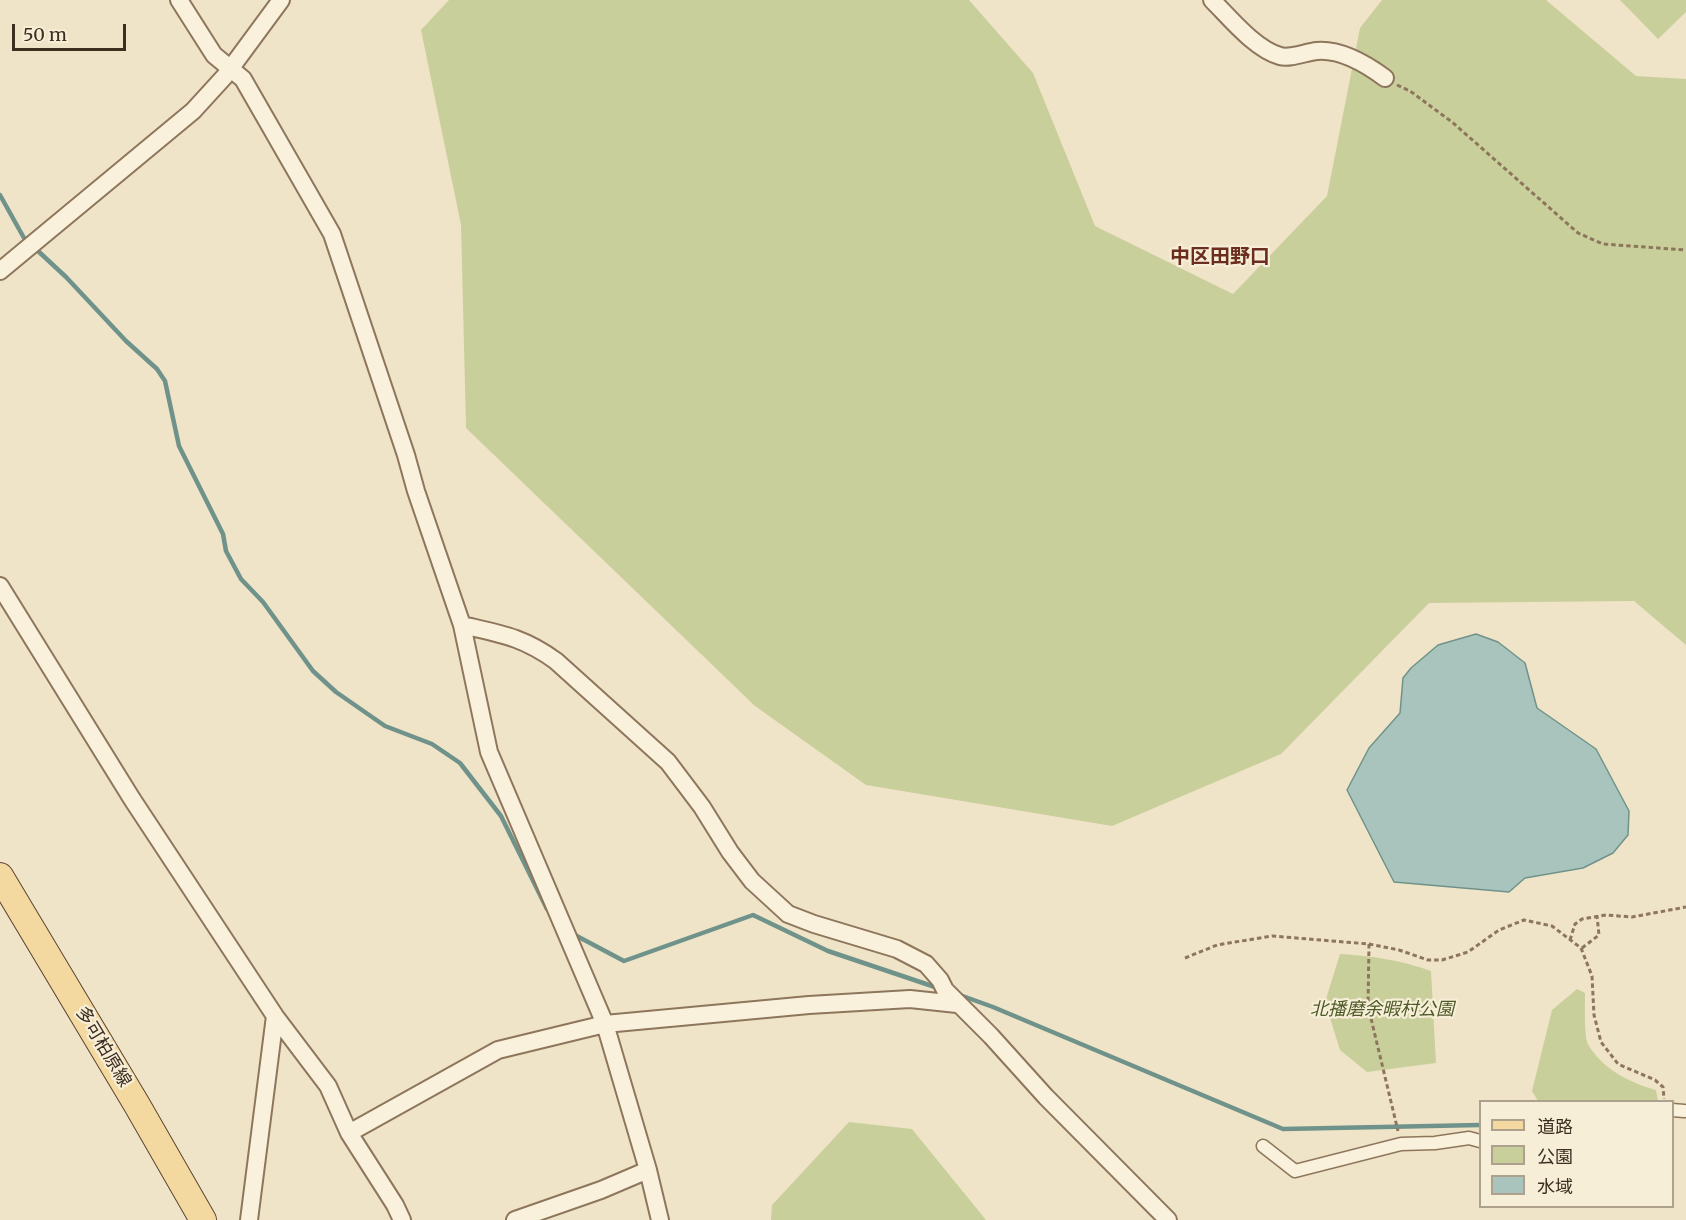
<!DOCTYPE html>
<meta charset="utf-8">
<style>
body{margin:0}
#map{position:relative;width:1686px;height:1220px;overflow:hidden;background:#f0e4c8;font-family:Merriweather,"Noto Sans JP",serif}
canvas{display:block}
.legend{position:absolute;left:1479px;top:1100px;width:195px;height:108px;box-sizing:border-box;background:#f7eed8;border:2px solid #ada18e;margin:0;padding:8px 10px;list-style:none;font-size:18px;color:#3d2e20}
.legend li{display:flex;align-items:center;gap:12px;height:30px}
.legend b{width:30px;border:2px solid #ada18e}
.scale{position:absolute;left:12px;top:24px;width:114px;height:27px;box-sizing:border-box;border:3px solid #3d2e20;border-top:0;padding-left:8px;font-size:18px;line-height:21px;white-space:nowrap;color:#3d2e20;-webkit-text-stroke:4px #f7eed8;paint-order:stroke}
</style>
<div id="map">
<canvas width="1686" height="1220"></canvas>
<ul class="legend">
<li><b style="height:8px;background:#f3d9a0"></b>道路</li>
<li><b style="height:16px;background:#c9cf9b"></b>公園</li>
<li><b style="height:16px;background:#a9c4bc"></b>水域</li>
</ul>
<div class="scale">50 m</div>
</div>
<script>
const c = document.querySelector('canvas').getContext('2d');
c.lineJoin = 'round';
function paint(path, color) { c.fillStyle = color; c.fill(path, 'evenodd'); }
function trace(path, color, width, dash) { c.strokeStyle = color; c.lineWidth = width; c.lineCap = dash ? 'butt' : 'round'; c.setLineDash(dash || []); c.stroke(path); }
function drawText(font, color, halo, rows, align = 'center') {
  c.font = font + ' Merriweather,"Noto Sans JP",serif'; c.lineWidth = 4.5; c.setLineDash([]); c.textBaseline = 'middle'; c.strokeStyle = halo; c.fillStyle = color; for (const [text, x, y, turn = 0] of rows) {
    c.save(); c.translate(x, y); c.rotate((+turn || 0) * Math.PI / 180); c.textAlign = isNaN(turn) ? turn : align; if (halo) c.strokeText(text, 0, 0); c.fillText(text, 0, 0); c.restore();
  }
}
paint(new Path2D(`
 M 449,0 L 969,0 L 1033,73 L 1095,226 L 1233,294 L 1327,196 L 1360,28 L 1382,0 L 1546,0 L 1636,76 L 1686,79 L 1686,645 L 1634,601 L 1429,603 L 1281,754 L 1112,826 L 866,785 L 755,706 L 466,428 L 461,225 L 421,30 Z
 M 1620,0 L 1686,0 L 1686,12 L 1658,39 Z
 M 1340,954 C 1372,956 1401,960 1431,971 L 1436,1063 L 1367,1072 L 1340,1050 L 1325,1002 Z
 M 1577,989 L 1585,993 C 1585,1003 1584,1037 1588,1044 C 1601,1068 1630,1083 1656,1090 L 1658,1101 L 1538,1101 L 1532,1091 L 1552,1010 Z
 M 849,1122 L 912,1129 L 986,1220 L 771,1220 L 772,1205 Z`), '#c9cf9b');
const water = new Path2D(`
 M 1476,634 L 1498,642 L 1525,663 L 1537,708 L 1596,749 L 1629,811 L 1628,835 L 1613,853 L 1583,868 L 1525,878 L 1509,892 L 1394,882 L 1347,790 L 1369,748 L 1400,713 L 1403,678 L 1411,668 L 1438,645 Z`);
paint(water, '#a9c4bc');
trace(water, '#6f938a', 1.5);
trace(new Path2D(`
 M 0,195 L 24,238 L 66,277 L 126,341 L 157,369 L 165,381 L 179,446 L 223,534 L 226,551 L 241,579 L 263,602 L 313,671 L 336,692 L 385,726 L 432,744 L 460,763 L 501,816 L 547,909
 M 573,934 L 624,961 L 753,915 L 828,951 L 938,988
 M 957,994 L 993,1007 L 1283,1129 L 1480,1125`), '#6f938a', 4.5);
const pedestrian = new Path2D(`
 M 1672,1110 L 1684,1111
 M 1263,1146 L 1295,1171 L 1401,1144 L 1435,1143 L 1469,1138 L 1480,1141`);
const minor = new Path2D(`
 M 179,0 L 214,55 L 243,79 L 332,234 L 406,455 L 416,491 L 462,625 L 489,752 L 605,1024 L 648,1170 L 660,1220
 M 1212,0 C 1230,18 1255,49 1280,56 C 1290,59 1306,52 1317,51 C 1341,49 1366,64 1385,78
 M 0,271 L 193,111 L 225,76 L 281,0
 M 0,586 L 132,799 L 275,1016 L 328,1086 L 349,1133 L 395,1205 L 402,1220
 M 462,625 C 501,634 523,637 556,661 L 668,762 L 702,807 L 730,852 L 752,881 L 788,914 L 814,924 L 897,949 L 926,964 L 940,980 L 945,990 L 991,1036 L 1046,1097 L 1168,1220
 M 349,1133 L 498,1050 L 605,1024 L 809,1005 L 910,999 L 957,1004
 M 249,1220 L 275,1016
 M 515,1220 L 601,1190 L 648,1170`);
const primary = new Path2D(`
 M 0,876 L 137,1105 L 203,1220`);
trace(pedestrian, '#8d765c', 15);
trace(minor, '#8d765c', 20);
trace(primary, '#5b4430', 28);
trace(new Path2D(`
 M 1397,85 L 1410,91 L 1452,122 L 1578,233 L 1603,244 L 1686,250
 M 1570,940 L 1575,924 L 1582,919 L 1606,915 L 1632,917 L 1686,907
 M 1369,944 L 1368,1006 L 1398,1131
 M 1582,948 L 1599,935 L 1597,916
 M 1185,958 L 1217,945 L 1272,936 L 1369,944 L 1399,950 L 1428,960 L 1442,960 L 1468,952 L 1499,930 L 1524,920 L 1552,926 L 1581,948 L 1592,976 L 1594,1015 L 1601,1042 L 1618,1064 L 1655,1080 L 1663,1087 L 1664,1099`), '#8d765c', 3, [4.5, 3]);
trace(pedestrian, '#faf1dc', 12);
trace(minor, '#faf1dc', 16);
trace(primary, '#f3d9a0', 26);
drawText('italic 18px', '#4d5a26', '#f7eed8', [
 ["北播磨余暇村公園",1382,1010]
]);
drawText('18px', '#3d2e20', '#f7eed8', [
 ["多可柏原線",103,1047,59]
]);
drawText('bold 20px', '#6b2e1e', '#f7eed8', [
 ["中区田野口",1220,257]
]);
</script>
